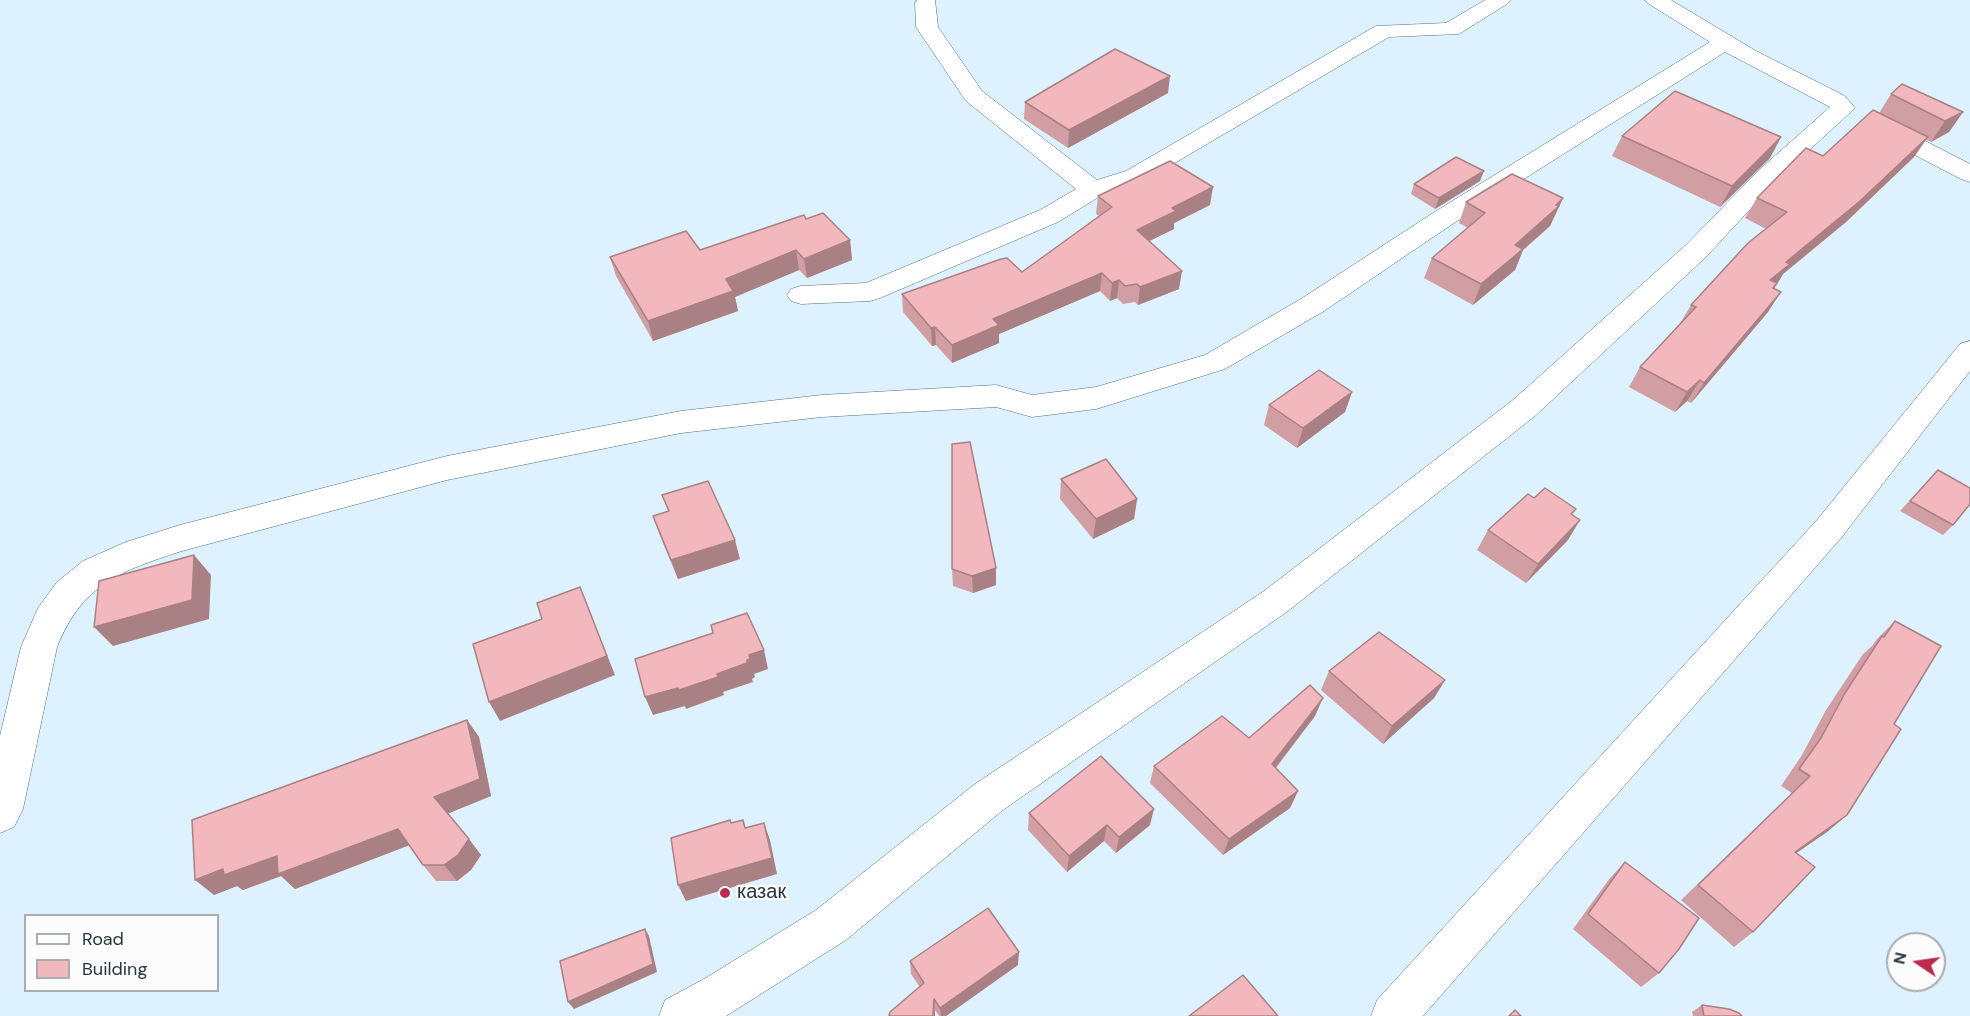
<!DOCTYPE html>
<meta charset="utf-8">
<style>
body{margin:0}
#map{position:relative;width:1970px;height:1016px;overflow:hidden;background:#ddf2fe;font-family:"DM Sans",sans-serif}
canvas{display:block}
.legend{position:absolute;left:24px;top:914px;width:195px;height:78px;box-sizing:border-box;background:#fcfcfc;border:2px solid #a7adb0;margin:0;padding:8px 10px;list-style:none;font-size:18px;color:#28363e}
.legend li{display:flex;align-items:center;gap:12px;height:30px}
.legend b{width:30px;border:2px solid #a7adb0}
.north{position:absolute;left:1886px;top:932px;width:60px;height:60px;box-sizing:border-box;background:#fcfcfc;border:2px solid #a7adb0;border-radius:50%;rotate:283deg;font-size:16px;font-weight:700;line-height:24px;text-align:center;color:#28363e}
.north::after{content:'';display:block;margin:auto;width:21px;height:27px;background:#bb2b50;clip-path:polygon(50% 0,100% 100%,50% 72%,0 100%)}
</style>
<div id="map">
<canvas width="1970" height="1016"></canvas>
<ul class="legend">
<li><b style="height:8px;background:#fff"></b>Road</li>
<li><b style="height:16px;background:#f2b8be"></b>Building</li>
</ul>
<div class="north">N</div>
</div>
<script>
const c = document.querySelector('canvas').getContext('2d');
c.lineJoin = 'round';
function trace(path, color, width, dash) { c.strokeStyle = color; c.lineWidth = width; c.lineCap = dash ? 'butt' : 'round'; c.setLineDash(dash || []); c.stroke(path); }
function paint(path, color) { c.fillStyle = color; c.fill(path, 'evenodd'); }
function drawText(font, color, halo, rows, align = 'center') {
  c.font = font + ' "DM Sans",sans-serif'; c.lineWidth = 4.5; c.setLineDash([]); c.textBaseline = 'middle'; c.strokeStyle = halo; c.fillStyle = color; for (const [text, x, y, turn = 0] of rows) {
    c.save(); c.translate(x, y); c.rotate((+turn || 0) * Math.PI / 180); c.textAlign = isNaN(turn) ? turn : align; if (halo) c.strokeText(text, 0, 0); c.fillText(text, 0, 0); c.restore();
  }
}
const minor = new Path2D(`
 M 917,0 L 935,0 L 938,27 L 982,91 L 1097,180 L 1126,171 L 1376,26 L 1446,23 L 1485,0 L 1511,0 L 1507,4 L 1459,34 L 1389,37 L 1144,181 L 1102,195 L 1058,222 L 880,298 L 870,301 L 801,304 L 791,301 L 787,295 L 791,289 L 801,286 L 866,283 L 1040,210 L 1076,189 L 966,101 L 916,27 L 915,3 Z
 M 1645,0 L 1671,0 L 1756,51 L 1845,96 L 1855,108 L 1777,180 L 1707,256 L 1535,416 L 1288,611 L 1003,810 L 846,940 L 726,1016 L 659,1016 L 665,1000 L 704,979 L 816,910 L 975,784 L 1264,591 L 1513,400 L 1687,244 L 1759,170 L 1830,107 L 1725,52 L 1451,225 L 1324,311 L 1225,369 L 1096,409 L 1032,417 L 996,407 L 822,417 L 681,433 L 447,480 L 182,551 C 121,571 83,583 57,647 L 23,809 L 14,827 L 0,833 L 0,736 L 21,647 L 38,608 L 57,582 L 83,561 L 126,542 L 180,525 L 447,456 L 681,411 L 822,395 L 996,385 L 1032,395 L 1096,387 L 1205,355 L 1304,297 L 1433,213 L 1710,42 L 1649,4 Z
 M 1881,121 L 1890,123 L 1970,164 L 1970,182 L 1961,179 L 1872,133 L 1869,128 L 1872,123 Z
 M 1970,341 L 1970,371 L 1841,538 L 1423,1016 L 1371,1016 L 1377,1000 L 1817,520 L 1960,344 Z`);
trace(minor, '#4f6f81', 1);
paint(minor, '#fff');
paint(new Path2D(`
 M 1168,93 L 1068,148 L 1024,119 L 1025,102 Z
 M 1891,94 L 1963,112 L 1949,132 L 1931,142 L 1926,139 L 1914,157 L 1846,222 L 1783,274 L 1774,289 L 1768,312 L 1691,403 L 1687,401 L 1675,412 L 1629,387 L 1640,367 L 1679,325 L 1691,305 L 1766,229 L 1745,218 L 1757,198 L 1823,156 L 1879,113 Z
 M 1622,136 L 1781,137 L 1770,158 L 1720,207 L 1612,156 Z
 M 1480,181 L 1435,209 L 1411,194 L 1414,184 Z
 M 1098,196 L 1210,205 L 1174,223 L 1174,229 L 1149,241 L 1179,289 L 1138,305 L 1135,302 L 1123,304 L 1117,298 L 1110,301 L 1100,291 L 999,334 L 999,343 L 952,363 L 936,345 L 932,346 L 903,312 L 902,294 L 1022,272 L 1099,216 L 1096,214 Z
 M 1563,198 L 1550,226 L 1523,250 L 1515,270 L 1473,305 L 1424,278 L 1432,258 L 1468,228 L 1459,223 L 1466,202 Z
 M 806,219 L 850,240 L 852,260 L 807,278 L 799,270 L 735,297 L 738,311 L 653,341 L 616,276 L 610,257 L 700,250 Z
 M 1352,392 L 1345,412 L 1297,448 L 1264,425 L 1269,405 Z
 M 1938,470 L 1953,525 L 1943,535 L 1900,511 Z
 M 1061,479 L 1137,499 L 1134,519 L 1093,539 L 1060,499 Z
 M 662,495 L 740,559 L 678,579 L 660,536 L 653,516 L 668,511 Z
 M 1534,498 L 1573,515 L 1568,540 L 1526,583 L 1477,550 L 1488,530 Z
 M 952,569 L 996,585 L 973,593 L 953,586 Z
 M 1895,621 L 1894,724 L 1847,815 L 1827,832 L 1796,853 L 1753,932 L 1734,947 L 1681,900 L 1792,793 L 1781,786 L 1802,755 L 1826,710 L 1863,654 L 1872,646 L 1877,639 Z
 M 1329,671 L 1445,680 L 1434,698 L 1383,744 L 1321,690 Z
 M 1315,716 L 1276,768 L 1298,791 L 1290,808 L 1223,855 L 1150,783 L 1154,766 L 1249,738 Z
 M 467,720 L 479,737 L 491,796 L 447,813 L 481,855 L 471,870 L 457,881 L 436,881 L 423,865 L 410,845 L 295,889 L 281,876 L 243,890 L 237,886 L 214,895 Z
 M 1029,813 L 1150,825 L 1116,853 L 1104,841 L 1067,872 L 1028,830 Z
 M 1625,862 L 1659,973 L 1641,987 L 1573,929 L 1610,878 Z
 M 910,961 L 1018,965 L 946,1016 L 939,1016 L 911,974 Z
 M 1702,1005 L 1742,1016 L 1693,1016 L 1692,1012 Z`), '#d09ea3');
paint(new Path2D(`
 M 1170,76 L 1168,93 L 1068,148 L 1069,130 Z
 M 1963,112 L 1949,132 L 1931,142 L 1945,121 Z
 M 1781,137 L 1770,158 L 1720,207 L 1732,186 Z
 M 1928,137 L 1914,157 L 1846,222 L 1783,274 L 1777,284 L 1770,280 L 1786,262 Z
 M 1484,171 L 1480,181 L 1435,209 L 1439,198 Z
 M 1213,187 L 1210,205 L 1174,223 L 1174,229 L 1135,248 L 1137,230 L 1172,208 Z
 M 1563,198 L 1550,226 L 1523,250 L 1515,270 L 1473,305 L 1481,284 L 1515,245 Z
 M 850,240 L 852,260 L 807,278 L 804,259 Z
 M 796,250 L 799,270 L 735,297 L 738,311 L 653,341 L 648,321 L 726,279 Z
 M 1182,271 L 1179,289 L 1138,305 L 1140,287 Z
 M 1102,273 L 1100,291 L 999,334 L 999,343 L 952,363 L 952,345 L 993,319 Z
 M 1119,280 L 1117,298 L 1110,301 L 1112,283 Z
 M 1781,292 L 1768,312 L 1691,403 L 1704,383 Z
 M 935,327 L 936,345 L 932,346 L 931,328 Z
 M 1700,380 L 1687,401 L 1675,412 L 1687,392 Z
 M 1352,392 L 1345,412 L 1297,448 L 1303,428 Z
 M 1137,499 L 1134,519 L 1093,539 L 1096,519 Z
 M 1580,520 L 1568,540 L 1526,583 L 1538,564 Z
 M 735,540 L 740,559 L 678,579 L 671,560 Z
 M 194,555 L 211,575 L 209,619 L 113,646 L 94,627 Z
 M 996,568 L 996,585 L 973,593 L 972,576 Z
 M 580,587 L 615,675 L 500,721 L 489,702 Z
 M 764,650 L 768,669 L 754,674 L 755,677 L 752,679 L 753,682 L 723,692 L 724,695 L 686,709 L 685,706 L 653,715 L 645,697 L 678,688 L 717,674 L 747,660 L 749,655 Z
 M 1445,680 L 1434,698 L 1383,744 L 1392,726 Z
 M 1323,698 L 1315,716 L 1265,781 L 1272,764 Z
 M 467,720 L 479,737 L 491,796 L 447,814 L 434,797 Z
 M 1298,791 L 1290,808 L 1223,855 L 1229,839 Z
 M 1154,809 L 1150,825 L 1116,853 L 1119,837 Z
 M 1847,815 L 1827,832 L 1776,867 L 1795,852 Z
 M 764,823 L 770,840 L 777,874 L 686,901 L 678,885 Z
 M 1107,825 L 1104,841 L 1067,872 L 1069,856 Z
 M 398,829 L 412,844 L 295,889 L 281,876 L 243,890 L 237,886 L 214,895 L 195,880 L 223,869 Z
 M 469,839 L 481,855 L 471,870 L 457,881 L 444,865 Z
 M 645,929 L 649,936 L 657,972 L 574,1009 L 568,1002 Z
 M 1019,952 L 1018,965 L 946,1016 L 941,1016 L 940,1008 Z
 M 934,999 L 935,1010 L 935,1016 L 933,1016 Z`), '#a98185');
const building = new Path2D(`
 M 1115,49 L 1170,76 L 1069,130 L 1025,102 Z
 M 1902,84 L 1963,112 L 1945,121 L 1891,94 Z
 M 1675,91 L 1781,137 L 1732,186 L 1622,136 Z
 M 1873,110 L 1928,137 L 1860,201 L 1786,262 L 1790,264 L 1770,280 L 1777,283 L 1773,288 L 1781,292 L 1704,383 L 1700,380 L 1687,392 L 1640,367 L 1696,307 L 1691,305 L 1748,243 L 1787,212 L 1757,198 L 1806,148 L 1823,156 Z
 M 1456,157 L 1484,171 L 1439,198 L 1414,184 Z
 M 1170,161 L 1213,187 L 1172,208 L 1176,211 L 1137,230 L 1182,271 L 1140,287 L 1137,284 L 1125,286 L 1119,280 L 1112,283 L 1102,273 L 993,319 L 999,325 L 952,345 L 935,327 L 931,328 L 902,294 L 1001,259 L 1007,258 L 1022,272 L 1112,207 L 1098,196 Z
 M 1512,174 L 1563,198 L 1556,205 L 1559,206 L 1515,245 L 1523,249 L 1481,284 L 1432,258 L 1485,213 L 1466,202 Z
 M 823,213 L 850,240 L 804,259 L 796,250 L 726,279 L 733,291 L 648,321 L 610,257 L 686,231 L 700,250 L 804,215 L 806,219 Z
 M 1319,370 L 1352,392 L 1303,428 L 1269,405 Z
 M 970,442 L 996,568 L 972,576 L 952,569 L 952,444 Z
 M 1106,459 L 1137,499 L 1096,519 L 1061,479 Z
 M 1938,470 L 1970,488 L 1970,504 L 1953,525 L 1910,501 Z
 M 708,481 L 735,540 L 671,560 L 653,516 L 669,511 L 662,495 Z
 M 1545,488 L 1576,509 L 1571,514 L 1580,520 L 1538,564 L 1488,530 L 1528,494 L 1534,498 Z
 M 194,555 L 192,600 L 94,627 L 99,581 Z
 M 580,587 L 607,656 L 489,702 L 473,644 L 542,619 L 537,603 Z
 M 747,613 L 764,650 L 749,655 L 750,659 L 747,660 L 747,663 L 717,674 L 718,677 L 679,690 L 678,688 L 645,697 L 635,659 L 713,633 L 711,625 Z
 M 1895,621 L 1941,646 L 1894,724 L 1901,729 L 1847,815 L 1795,852 L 1815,867 L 1753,932 L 1698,885 L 1810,776 L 1799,769 L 1821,738 L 1845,693 L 1882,636 L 1884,637 Z
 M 1379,632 L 1445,680 L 1392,726 L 1329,671 Z
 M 1310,685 L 1323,698 L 1272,764 L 1298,791 L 1229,839 L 1154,766 L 1222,716 L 1249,738 Z
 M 467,720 L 480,779 L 434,797 L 469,839 L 458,855 L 444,865 L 423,865 L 398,829 L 278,874 L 277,856 L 224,875 L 223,869 L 195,880 L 192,820 Z
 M 1101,756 L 1154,809 L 1119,837 L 1107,825 L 1069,856 L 1029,813 Z
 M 730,820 L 731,823 L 743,820 L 745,828 L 764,823 L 772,858 L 678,885 L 671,838 Z
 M 1625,862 L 1699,918 L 1679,949 L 1659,973 L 1588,914 Z
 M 988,908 L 1019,952 L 940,1008 L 934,999 L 933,1016 L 889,1016 L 890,1012 L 924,983 L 910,961 Z
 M 645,929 L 653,964 L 568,1002 L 560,961 Z
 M 1243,975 L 1278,1016 L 1189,1016 Z
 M 1702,1005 L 1729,1009 L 1739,1013 L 1742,1016 L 1704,1016 Z
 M 1515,1010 L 1521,1016 L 1509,1016 Z`);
paint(building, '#f2b8be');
trace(building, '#a98185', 1.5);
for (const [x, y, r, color] of [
 [725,893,6,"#bb2b50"]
]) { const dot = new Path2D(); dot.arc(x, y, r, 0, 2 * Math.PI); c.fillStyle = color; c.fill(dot); trace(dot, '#fcfcfc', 2); }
drawText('20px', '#28363e', '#fcfcfc', [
 ["казак",737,893]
], 'left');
</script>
